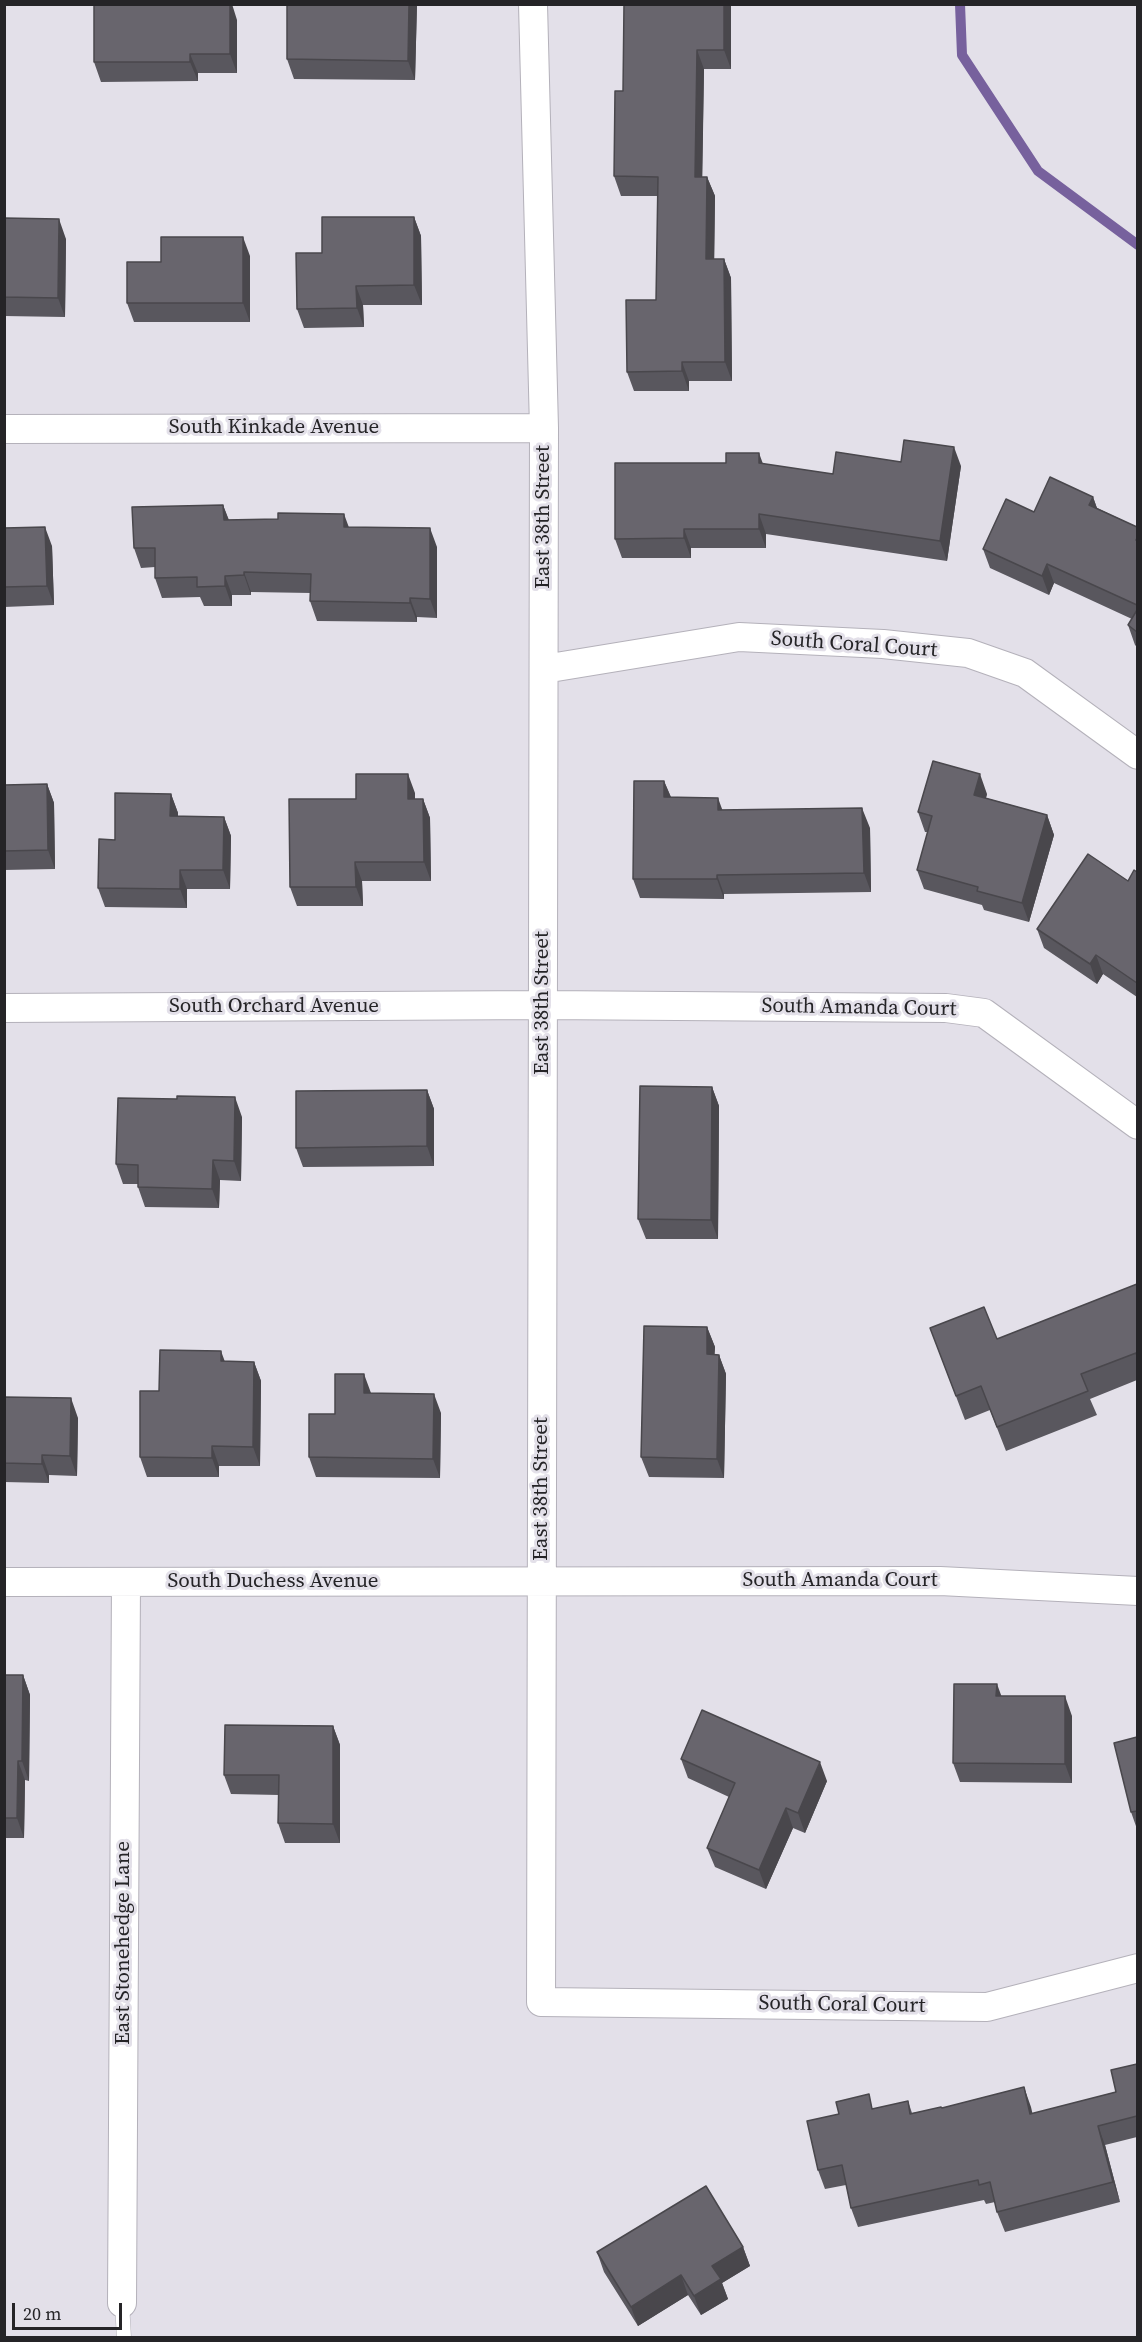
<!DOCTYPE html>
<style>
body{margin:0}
#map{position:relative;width:1142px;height:2342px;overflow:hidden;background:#e3e0e9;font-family:"Source Serif 4",serif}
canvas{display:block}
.frame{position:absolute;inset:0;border:6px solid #252427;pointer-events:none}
.scale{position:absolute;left:12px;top:2303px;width:110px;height:27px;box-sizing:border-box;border:3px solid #252427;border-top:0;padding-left:8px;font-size:18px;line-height:21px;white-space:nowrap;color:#252427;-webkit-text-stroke:4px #e3e0e9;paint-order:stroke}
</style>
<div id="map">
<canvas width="1142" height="2342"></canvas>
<div class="frame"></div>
<div class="scale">20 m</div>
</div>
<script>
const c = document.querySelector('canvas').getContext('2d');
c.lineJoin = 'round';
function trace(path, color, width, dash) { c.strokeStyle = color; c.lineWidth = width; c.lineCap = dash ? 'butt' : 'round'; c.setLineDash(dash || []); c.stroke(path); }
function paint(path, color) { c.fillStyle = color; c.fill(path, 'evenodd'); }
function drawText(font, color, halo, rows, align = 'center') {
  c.font = font + ' "Source Serif 4",serif'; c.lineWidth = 6; c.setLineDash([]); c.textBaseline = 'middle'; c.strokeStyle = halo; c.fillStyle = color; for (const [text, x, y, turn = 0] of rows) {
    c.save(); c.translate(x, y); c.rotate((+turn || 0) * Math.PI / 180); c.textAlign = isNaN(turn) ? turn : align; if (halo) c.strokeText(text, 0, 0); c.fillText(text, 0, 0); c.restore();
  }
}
trace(new Path2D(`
 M 960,4 L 962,55 L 1038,171 L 1138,245`), '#77619d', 10);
const lane = new Path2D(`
 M 122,2303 L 124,2338`);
const street = new Path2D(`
 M 533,4 L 544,428 L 541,2002 L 987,2007 L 1138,1968
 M 4,429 L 544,428
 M 544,669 L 739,637 L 883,644 L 968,653 L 1025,673 L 1138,755
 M 4,1008 L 543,1005 L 946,1008 L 984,1013 L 1138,1125
 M 4,1582 L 940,1581 L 1138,1591
 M 122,2303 L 126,1582`);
trace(lane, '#b4b1ba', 15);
trace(street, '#b4b1ba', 30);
trace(lane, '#fff', 14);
trace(street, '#fff', 28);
paint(new Path2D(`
 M 417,4 L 415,80 L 294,79 L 287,59 Z
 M 731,4 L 731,69 L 704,69 L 702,177 L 707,177 L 715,196 L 714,259 L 724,259 L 731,278 L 732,381 L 689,381 L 689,391 L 634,391 L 627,372 L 656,300 L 658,196 L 621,196 L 614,176 L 623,91 Z
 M 237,20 L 237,73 L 198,73 L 198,81 L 101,82 L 94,62 Z
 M 414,217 L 421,236 L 422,305 L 363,305 L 364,327 L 304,328 L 297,309 L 322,253 Z
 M 4,218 L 66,239 L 65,317 L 4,316 Z
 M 250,256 L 250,322 L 134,322 L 127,303 L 161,262 Z
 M 901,462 L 961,466 L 947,561 L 766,534 L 766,548 L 691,548 L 691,558 L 622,558 L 615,539 L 763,464 L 833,474 Z
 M 1093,497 L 1097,508 L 1137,527 L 1137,647 L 1135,645 L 1128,625 L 1132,619 L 1054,583 L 1049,595 L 990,568 L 983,549 L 1034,512 Z
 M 223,505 L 229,520 L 348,527 L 437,547 L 437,618 L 417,617 L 417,622 L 317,621 L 310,601 L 311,593 L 251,592 L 251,595 L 232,595 L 232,606 L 204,606 L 200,597 L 162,598 L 155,578 L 155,567 L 141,568 L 134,548 Z
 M 4,528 L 52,546 L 54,605 L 4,607 Z
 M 664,781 L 671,797 L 722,810 L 870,828 L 871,892 L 724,894 L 724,899 L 640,898 L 633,879 Z
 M 47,784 L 54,803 L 55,869 L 4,870 L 4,785 Z
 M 415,793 L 415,799 L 423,799 L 430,818 L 431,881 L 362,881 L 363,906 L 297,906 L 290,887 L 356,799 Z
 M 171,794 L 178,813 L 178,816 L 224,817 L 231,836 L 230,889 L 187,889 L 187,908 L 105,907 L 98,888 L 115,840 Z
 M 987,794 L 986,798 L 1047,815 L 1054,835 L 1029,922 L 984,910 L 982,905 L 924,889 L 917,870 L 928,832 L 925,832 L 918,812 Z
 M 1137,872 L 1137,997 L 1103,974 L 1097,984 L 1044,948 L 1037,929 L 1128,881 Z
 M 712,1087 L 719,1106 L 718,1239 L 646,1239 L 638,1219 Z
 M 427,1090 L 434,1109 L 434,1166 L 303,1167 L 296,1148 Z
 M 242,1117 L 241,1181 L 220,1180 L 219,1208 L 145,1207 L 138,1187 L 138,1184 L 123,1184 L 116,1164 Z
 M 1137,1284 L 1137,1380 L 1090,1399 L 1097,1415 L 1006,1451 L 990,1410 L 965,1420 L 930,1328 L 997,1339 Z
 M 707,1327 L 715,1347 L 714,1354 L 719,1355 L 726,1374 L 724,1478 L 649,1477 L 641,1457 Z
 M 225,1361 L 254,1362 L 261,1381 L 260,1466 L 219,1466 L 219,1477 L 147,1477 L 140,1457 L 159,1391 Z
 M 371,1393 L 441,1413 L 440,1478 L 316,1477 L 309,1457 L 335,1414 Z
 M 4,1397 L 78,1418 L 77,1476 L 49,1475 L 49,1483 L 4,1482 Z
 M 4,1675 L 23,1675 L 30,1695 L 29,1781 L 25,1780 L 24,1838 L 4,1838 Z
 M 1001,1696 L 1072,1716 L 1072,1783 L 960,1782 L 953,1763 Z
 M 333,1726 L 340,1745 L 340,1843 L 285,1843 L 278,1823 L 279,1795 L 231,1794 L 224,1775 Z
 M 1137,1737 L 1137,1829 L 1131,1812 Z
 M 681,1759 L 827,1781 L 805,1833 L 793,1828 L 766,1889 L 715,1867 L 707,1848 L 729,1797 L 688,1778 Z
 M 1137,2064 L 1137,2137 L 1105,2145 L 1120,2202 L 1005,2232 L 997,2212 L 995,2202 L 986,2204 L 984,2200 L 858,2227 L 851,2208 L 846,2185 L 825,2189 L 818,2170 L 874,2109 L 908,2101 L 912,2113 L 942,2108 L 1024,2087 L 1032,2114 L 1116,2092 Z
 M 743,2247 L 750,2266 L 722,2283 L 728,2299 L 701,2315 L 688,2295 L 638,2326 L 604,2272 L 597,2252 Z`), '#59575e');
paint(new Path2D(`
 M 230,4 L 232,4 L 237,20 L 237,73 L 230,54 Z
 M 409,4 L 417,4 L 415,80 L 408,61 Z
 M 724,4 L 731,4 L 731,69 L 724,50 Z
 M 697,50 L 704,69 L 702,196 L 695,177 Z
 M 190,54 L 198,73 L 198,81 L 190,62 Z
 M 707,177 L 715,196 L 714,278 L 706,259 Z
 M 414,217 L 421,236 L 422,305 L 414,285 Z
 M 59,219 L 66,239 L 65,317 L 58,298 Z
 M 243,237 L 250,256 L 250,322 L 243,303 Z
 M 724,259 L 731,278 L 732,381 L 725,362 Z
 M 356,286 L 363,305 L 364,327 L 357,308 Z
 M 682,362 L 689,381 L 689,391 L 682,371 Z
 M 954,447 L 961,466 L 947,561 L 940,541 Z
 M 759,453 L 766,472 L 759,463 Z
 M 1093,497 L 1100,517 L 1089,505 Z
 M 223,505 L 230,524 L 224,520 Z
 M 344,514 L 351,533 L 344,527 Z
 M 759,514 L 766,534 L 766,548 L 759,529 Z
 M 45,527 L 52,546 L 54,605 L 47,586 Z
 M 430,528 L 437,547 L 437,618 L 430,599 Z
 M 684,529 L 691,548 L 691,558 L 684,538 Z
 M 1047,564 L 1054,583 L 1049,595 L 1042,576 Z
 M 244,572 L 251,592 L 251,595 L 244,575 Z
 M 225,576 L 232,595 L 232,606 L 225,586 Z
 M 410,598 L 417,617 L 417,622 L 410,603 Z
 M 408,774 L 415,793 L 415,818 L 408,799 Z
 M 980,774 L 987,794 L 981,814 L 974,795 Z
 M 664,781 L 672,800 L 664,797 Z
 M 47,784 L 54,803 L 55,869 L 48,850 Z
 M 171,794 L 178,813 L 178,836 L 170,816 Z
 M 718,798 L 725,817 L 718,810 Z
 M 423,799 L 430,818 L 431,881 L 424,862 Z
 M 862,808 L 870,828 L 871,892 L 864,873 Z
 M 1047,815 L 1054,835 L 1029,922 L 1022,903 Z
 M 224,817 L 231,836 L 230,889 L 223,870 Z
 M 355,862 L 362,881 L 363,906 L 356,887 Z
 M 180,870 L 187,889 L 187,908 L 180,889 Z
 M 717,875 L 724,894 L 724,899 L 717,879 Z
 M 1096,955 L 1103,974 L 1097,984 L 1090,964 Z
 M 712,1087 L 719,1106 L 718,1239 L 711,1220 Z
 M 427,1090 L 434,1109 L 434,1166 L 427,1146 Z
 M 235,1097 L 242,1117 L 241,1181 L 234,1161 Z
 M 213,1160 L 220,1180 L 219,1208 L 212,1189 Z
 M 707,1327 L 715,1347 L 714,1373 L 707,1354 Z
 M 221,1351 L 228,1370 L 221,1361 Z
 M 719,1355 L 726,1374 L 724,1478 L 717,1459 Z
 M 254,1362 L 261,1381 L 260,1466 L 253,1447 Z
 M 364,1374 L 371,1393 L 364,1393 Z
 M 434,1394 L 441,1413 L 440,1478 L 433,1459 Z
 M 71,1398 L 78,1418 L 77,1476 L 70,1456 Z
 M 212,1446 L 219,1466 L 219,1477 L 212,1458 Z
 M 42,1455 L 49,1475 L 49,1483 L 42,1464 Z
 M 23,1675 L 30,1695 L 29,1781 L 22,1761 Z
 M 997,1684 L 1004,1703 L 996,1696 Z
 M 1065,1696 L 1072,1716 L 1072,1783 L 1065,1764 Z
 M 333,1726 L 340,1745 L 340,1843 L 333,1824 Z
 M 18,1761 L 25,1780 L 24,1838 L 17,1818 Z
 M 820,1762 L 827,1781 L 805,1833 L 798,1813 Z
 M 786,1808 L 793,1828 L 766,1889 L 759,1870 Z
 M 1024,2087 L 1031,2107 L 1037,2133 L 1030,2114 Z
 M 1098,2126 L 1105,2145 L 1120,2202 L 1113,2182 Z
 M 743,2247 L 750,2266 L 722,2283 L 728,2299 L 701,2315 L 694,2296 L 712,2266 Z
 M 681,2275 L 688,2295 L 638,2326 L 631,2307 Z`), '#49474c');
const building = new Path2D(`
 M 94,4 L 230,4 L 230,54 L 190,54 L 190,62 L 94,62 Z
 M 287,4 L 409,4 L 408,61 L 287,59 Z
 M 624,4 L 724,4 L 724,50 L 697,50 L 695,177 L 707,177 L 706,259 L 724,259 L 725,362 L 682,362 L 682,371 L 627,372 L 626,300 L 656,300 L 658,177 L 614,176 L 615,91 L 623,91 Z
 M 322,217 L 414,217 L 414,285 L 356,286 L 357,308 L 297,309 L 296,253 L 322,253 Z
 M 4,218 L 59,219 L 58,298 L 4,297 Z
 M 161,237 L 243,237 L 243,303 L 127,303 L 127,262 L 161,262 Z
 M 904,440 L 954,447 L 940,541 L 759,514 L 759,529 L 684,529 L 684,538 L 615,539 L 615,463 L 726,463 L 726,453 L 759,453 L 759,463 L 833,474 L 836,452 L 901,462 Z
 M 1050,477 L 1093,497 L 1089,505 L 1137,527 L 1137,538 L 1136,540 L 1137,541 L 1137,605 L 1047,564 L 1042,576 L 983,549 L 1006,499 L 1034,512 Z
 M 223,505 L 224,520 L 278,519 L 278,513 L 344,514 L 344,527 L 430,528 L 430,599 L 410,598 L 410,603 L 310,601 L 311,574 L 244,572 L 244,575 L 225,576 L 225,586 L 197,587 L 197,577 L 155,578 L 155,548 L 134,548 L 132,507 Z
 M 45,527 L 47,586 L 4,587 L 4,528 Z
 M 1137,610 L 1137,632 L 1128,625 Z
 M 933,761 L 980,774 L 974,795 L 1047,815 L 1022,903 L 977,891 L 978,887 L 917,870 L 932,816 L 918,812 Z
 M 356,774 L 408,774 L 408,799 L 423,799 L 424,862 L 355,862 L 356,887 L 290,887 L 289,799 L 356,799 Z
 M 634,781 L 664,781 L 664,797 L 718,798 L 718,810 L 862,808 L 864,873 L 717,875 L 717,879 L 633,879 Z
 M 47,784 L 48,850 L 4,851 L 4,785 Z
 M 115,793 L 171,794 L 170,816 L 224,817 L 223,870 L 180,870 L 180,889 L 98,888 L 99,839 L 115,840 Z
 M 1088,854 L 1128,881 L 1134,870 L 1137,872 L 1137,983 L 1096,955 L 1090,964 L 1037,929 Z
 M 640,1086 L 712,1087 L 711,1220 L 638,1219 Z
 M 427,1090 L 427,1146 L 296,1148 L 296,1091 Z
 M 177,1096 L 235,1097 L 234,1161 L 213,1160 L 212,1189 L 138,1187 L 138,1165 L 116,1164 L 118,1098 L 177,1099 Z
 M 1137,1284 L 1137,1356 L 1136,1353 L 1081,1374 L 1088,1391 L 997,1427 L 981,1386 L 956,1396 L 930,1328 L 984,1307 L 997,1339 Z
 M 644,1326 L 707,1327 L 707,1354 L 719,1355 L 717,1459 L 641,1457 Z
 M 160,1350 L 221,1351 L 221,1361 L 254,1362 L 253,1447 L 212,1446 L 212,1458 L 140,1457 L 140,1391 L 159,1391 Z
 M 335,1374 L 364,1374 L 364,1393 L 434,1394 L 433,1459 L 309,1457 L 309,1414 L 335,1414 Z
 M 4,1397 L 71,1398 L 70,1456 L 42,1455 L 42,1464 L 4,1463 Z
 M 4,1675 L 23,1675 L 22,1761 L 18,1761 L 17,1818 L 4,1818 Z
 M 954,1684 L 997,1684 L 996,1696 L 1065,1696 L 1065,1764 L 953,1763 Z
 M 702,1710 L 820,1762 L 798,1813 L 786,1808 L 759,1870 L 707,1848 L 735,1783 L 681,1759 Z
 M 225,1725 L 333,1726 L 333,1824 L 278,1823 L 279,1775 L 224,1775 Z
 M 1137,1737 L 1137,1811 L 1131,1812 L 1114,1743 Z
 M 1137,2064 L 1137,2116 L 1098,2126 L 1113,2182 L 997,2212 L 990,2182 L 979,2185 L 978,2180 L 851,2208 L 842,2165 L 818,2170 L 807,2121 L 839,2114 L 836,2102 L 869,2094 L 872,2109 L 908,2101 L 910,2114 L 941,2107 L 942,2108 L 1024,2087 L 1030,2114 L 1116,2092 L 1111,2070 Z
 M 706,2186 L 743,2247 L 712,2266 L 721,2279 L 694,2296 L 681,2275 L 631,2307 L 597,2252 Z`);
paint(building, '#68656d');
trace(building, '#49474c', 1.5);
drawText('21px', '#252427', '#e3e0e9', [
 ["South Kinkade Avenue",274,428],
 ["East 38th Street",544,517,-90],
 ["South Coral Court",854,645,4],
 ["East 38th Street",543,1003,-90],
 ["South Orchard Avenue",274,1007],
 ["South Amanda Court",859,1008,1],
 ["East 38th Street",542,1489,-90],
 ["South Amanda Court",840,1581],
 ["South Duchess Avenue",273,1582],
 ["East Stonehedge Lane",124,1943,-90],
 ["South Coral Court",842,2005,1]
]);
</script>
